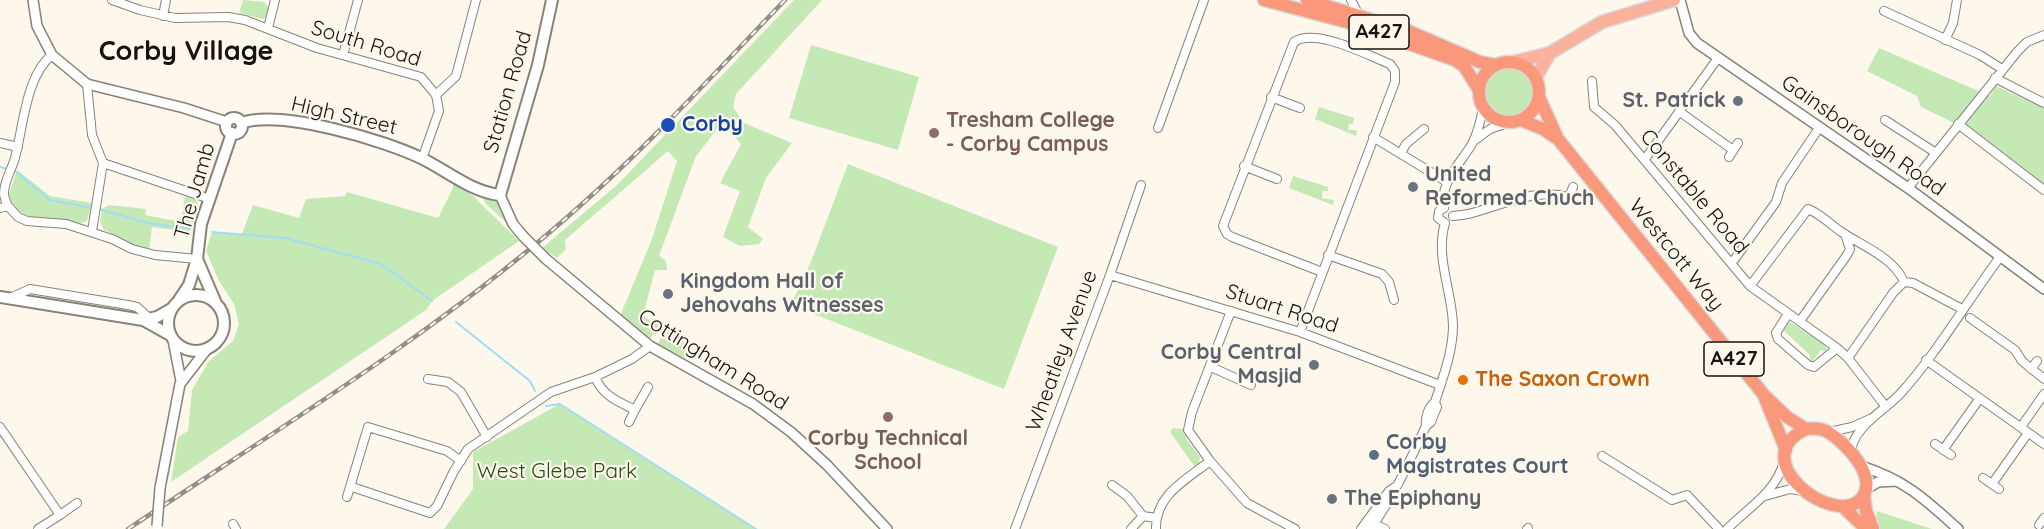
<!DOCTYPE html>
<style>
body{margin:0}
canvas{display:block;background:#fdf7ec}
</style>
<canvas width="2044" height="529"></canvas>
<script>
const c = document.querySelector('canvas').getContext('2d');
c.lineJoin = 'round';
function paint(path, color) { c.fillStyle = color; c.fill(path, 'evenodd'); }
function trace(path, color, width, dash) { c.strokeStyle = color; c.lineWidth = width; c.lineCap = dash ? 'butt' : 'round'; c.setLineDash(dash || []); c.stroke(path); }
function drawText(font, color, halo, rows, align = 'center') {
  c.font = font + ' Quicksand,sans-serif'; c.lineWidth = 4.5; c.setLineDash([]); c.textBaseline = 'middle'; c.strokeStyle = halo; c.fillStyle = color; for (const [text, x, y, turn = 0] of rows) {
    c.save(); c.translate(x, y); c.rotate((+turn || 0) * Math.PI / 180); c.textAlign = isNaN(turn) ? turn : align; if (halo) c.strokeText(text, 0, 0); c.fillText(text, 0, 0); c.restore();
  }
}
paint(new Path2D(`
 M 243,0 L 264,2 L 269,8 L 267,17 L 263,19 L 239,13 Z
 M 794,0 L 822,0 L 736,94 L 733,107 L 744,123 L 792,143 L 766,178 L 748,227 L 763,239 L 759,244 L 740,246 L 723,237 L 740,191 L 720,183 L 741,144 L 723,122 L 696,156 L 659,256 L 666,261 L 667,270 L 655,270 L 643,316 L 659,326 L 650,339 L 620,316 L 652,239 L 677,161 L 668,151 L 565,240 L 566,249 L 557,258 L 542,248 L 617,185 Z
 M 811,45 L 919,77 L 898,150 L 789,118 Z
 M 1879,48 L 1990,96 L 1996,86 L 2044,108 L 2044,184 L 1959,119 L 1954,123 L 1921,107 L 1917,96 L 1867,71 Z
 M1485 92a24 24 0 1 1 48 0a24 24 0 1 1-48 0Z
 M 1319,107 L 1354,118 L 1353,124 L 1349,124 L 1348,130 L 1357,130 L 1356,136 L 1315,119 Z
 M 848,164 L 1058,247 L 1004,389 L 791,305 L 812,259 Z
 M 17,170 L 50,196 L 92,203 L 87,221 L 81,223 C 56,218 16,226 9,194 Z
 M 1293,176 L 1328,187 L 1328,191 L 1322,191 L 1322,198 L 1334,200 L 1333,205 L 1289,188 Z
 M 453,182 L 473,196 L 519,241 L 432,301 L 426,310 L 171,482 L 178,437 L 188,431 L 192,390 L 208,362 L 233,341 L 239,324 L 234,304 L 219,281 L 206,251 L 212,232 L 242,234 L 253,205 L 299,218 L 306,199 L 345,196 L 347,192 L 438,218 L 453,188 Z
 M 185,195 L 195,198 L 198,203 L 190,232 L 152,227 L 149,251 C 132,247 120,236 104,230 L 100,222 L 102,209 L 109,205 L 146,209 L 145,215 L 181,222 Z
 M 479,195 L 497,202 L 509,225 L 485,203 L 484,199 L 477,196 Z
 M 1788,321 L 1826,345 L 1827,352 L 1821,350 L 1812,362 L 1813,365 L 1809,362 L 1810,355 L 1785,332 L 1782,331 L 1781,338 L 1779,334 Z
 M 666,331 L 694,345 L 687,359 L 657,344 Z
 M 560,404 L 746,523 L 756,529 L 444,529 L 473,489 L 473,452 Z
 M 1173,428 L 1183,429 L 1187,440 L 1200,457 L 1199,463 L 1195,467 L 1170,432 Z
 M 1877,511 L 1932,529 L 1880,529 L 1876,520 Z`), '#c5e9b5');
trace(new Path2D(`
 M 0,167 L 15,171 L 50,200 L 93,208
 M 99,209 L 148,223 L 190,229
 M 212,232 L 285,238 L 381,264 L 432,301
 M 456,322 L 530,381 L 535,391
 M 546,406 L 560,404 L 756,529`), '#a1ddf9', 2);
const minor = new Path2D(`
 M 112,0 L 140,10 L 175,18 L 228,17 L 245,20 L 317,48 L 421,77 L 436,95 L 439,111 L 422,159
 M 1351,0 L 1359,15
 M 1884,11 L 1980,55 L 2002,69
 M 163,16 L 166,0
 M 268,28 L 275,0
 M 1945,40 L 1953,23 L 1957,0
 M 343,55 L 358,0
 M 1995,78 L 2044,103
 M 1592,81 L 1594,107 L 1615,125 L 1750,286 L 1837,348 L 1848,358 L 1886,407
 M 87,84 L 92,135 L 103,163 L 92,231
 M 436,95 L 456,76 L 476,0
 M 1271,97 L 1300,108
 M 1680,112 L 1733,150
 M 1885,120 L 1936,153
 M 1958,124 L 2044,190
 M 1158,128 L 1204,0
 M 1373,137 L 1447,182
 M 1475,140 L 1490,129 L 1510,122
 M 0,143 L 18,147
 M 1401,153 L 1406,144 L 1424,129
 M 1729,157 L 1738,143
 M 1645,159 L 1718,58
 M 103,163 L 210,199
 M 1244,166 L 1277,179
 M 1908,188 L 2017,52 L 2027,42 L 2044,35
 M 8,206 C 6,202 4,198 4,193 C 4,181 12,169 15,158 C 23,128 26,75 52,55
 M 0,208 L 8,206 L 18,217 L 27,221 L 66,224 L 112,239 L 132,249 L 155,255 L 197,259
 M 1444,208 C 1439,183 1460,164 1472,144 C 1478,132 1481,120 1483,107
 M 1444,208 L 1439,211 L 1438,218 L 1445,223
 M 1453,216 C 1459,215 1466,215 1472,213 C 1506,204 1534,188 1569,197 L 1573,187
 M 1328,255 L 1382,274 L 1389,282 L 1394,300
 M 1734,260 L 1776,202 L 1782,183 L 1819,128
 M 1110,275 L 1300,332 L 1440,385
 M 1750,286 L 1808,209 C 1821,214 1831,225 1843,233 C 1863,246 1894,258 1904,282 L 1913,283 L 1962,309
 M 8,299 L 30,289 L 128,305 L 137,307 L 149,318
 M 1231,311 L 1192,412 L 1188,430 L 1210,461 L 1247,503 L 1295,529
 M 1788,314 L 1776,333 L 1778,339 L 1808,365 L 1814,367 L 1837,348
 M 1970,318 L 2015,350 L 2022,361 L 2044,379
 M 1800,321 L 1847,255 L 1850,249 L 1845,234
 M 1300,332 L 1395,82 L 1395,71 L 1390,64 C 1367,55 1315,27 1294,42 L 1223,226 L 1227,234 L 1232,237 L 1322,272
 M 1848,358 L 1893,293 L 1904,282
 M 1926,360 L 2044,444
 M 1211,367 L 1251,385
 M 2031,369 L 2037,361
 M 595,377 C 603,396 617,401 635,410 L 648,387
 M 428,379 L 448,382 L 461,392 L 487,437
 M 629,422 L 635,410
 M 1426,426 L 1431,422 L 1437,407 L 1435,402
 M 0,427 L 60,515 L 38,529
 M 2021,427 L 2044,394
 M 1829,432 L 1852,427 L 1870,419
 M 1935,444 L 1951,455
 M 1943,450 L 1980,398
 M 1851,452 C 1853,427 1884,411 1900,394 C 1935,356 1968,300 2000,257
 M 1602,456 L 1672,500 L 1687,495 L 1719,529
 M 1983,478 L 1999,489
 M 1992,484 L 2028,433
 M 1112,485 L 1127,496 L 1143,516
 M 352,487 L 430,513 L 437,506 L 454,471 L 468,449 L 551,392 L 595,377 L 632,359 L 650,346
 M 1765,496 L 1790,489 L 1803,491
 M 347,497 L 368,427 L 447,451 L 461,461
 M 60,515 L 77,503
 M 233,524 L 236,529
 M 1374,524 L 1385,529
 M 2039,525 L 2044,518
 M 1015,529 L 1110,275 L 1141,185
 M 1131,529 L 1143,516 L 1156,518
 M 1156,529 C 1155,495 1186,480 1210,461
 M 1361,529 L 1389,491 L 1395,487
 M 1370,529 C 1394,497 1409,462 1426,426 C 1425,418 1428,407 1435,402 C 1443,377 1453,352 1453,325 C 1452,291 1435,257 1445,223
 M 1527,529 L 1528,528
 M 1727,529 C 1749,507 1775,493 1784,462`);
const tertiary = new Path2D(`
 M 33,0 L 37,26 L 52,55 L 87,84 L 184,108 L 227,122
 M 1680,0 L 1689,33 L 1697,43 L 1908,188 L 2044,289
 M 500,195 L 513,224 L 523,236
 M 546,259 L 650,346 L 753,404 L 791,432 L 827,465 L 887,529
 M 173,340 L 181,381
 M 1861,466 C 1905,480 1925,499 1958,529
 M 160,488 L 180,384 L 207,349
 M 1866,489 L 1878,482 L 1897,481`);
const secondary = new Path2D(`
 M226 126a8 8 0 1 1 16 0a8 8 0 1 1-16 0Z
 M 241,123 C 281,109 383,140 421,158 C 446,170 471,192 500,195 L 538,65 L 552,0
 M 197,259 L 215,301
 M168 323a28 28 0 1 1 56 0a28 28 0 1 1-56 0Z
 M 0,297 L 143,320 L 170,335
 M 179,300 L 189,285 L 197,259 L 201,224 L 232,133
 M 143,320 L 157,317 L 171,309`);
const primary = new Path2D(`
 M 1514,62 L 1550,53 L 1602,22 L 1674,0
 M 1536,77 L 1550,53`);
const trunk = new Path2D(`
 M 1264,0 L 1347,22 L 1455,60 L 1464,66 L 1479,90
 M 1307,0 L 1408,31 L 1480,62 L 1495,65
 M1479 92a30 30 0 1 1 60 0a30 30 0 1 1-60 0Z
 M 1539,97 L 1557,137
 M 1521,120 L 1543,129 L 1558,139 L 1764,395 L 1787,417 L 1806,429
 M 1764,396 L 1786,450
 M 1806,429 C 1813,428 1821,428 1828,432 C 1846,443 1881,479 1860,500 C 1831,527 1744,458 1806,429 Z
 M 1864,495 L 1866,511 L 1873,529
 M 1843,507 L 1866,529`);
trace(minor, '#888279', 10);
trace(tertiary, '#888279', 12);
trace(secondary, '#888279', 14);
trace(primary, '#dad9d9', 15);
trace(trunk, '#dad9d9', 15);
trace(minor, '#fff', 8);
trace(tertiary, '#fff', 9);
trace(secondary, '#fff', 10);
trace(primary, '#fbb29d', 12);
trace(trunk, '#fa987c', 12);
const rail = new Path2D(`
 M 128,529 C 273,432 425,340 557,226 C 639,156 711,77 785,0`);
trace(rail, '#938f87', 4.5);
trace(rail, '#fdf7ec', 2, [7]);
const tertiaryBridge = new Path2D(`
 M 523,236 L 546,259
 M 157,526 L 160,488`);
trace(tertiaryBridge, '#888279', 12, []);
trace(tertiaryBridge, '#fff', 9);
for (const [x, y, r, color] of [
 [1738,101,6,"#6b7280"],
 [668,125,8,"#1a4fb4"],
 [934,133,6,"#8d6e63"],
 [1413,187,6,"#6b7280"],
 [668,294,6,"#6b7280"],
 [1314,365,6,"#6b7280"],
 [1463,380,6,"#e8710a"],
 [888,417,6,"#8d6e63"],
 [1374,455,6,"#5c6f8a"],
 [1332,499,6,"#6b7280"]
]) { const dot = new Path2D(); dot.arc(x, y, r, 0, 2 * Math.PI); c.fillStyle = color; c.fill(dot); trace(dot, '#fdf7ec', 2); }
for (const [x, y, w] of [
 [1379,32,60],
 [1734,359,60]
]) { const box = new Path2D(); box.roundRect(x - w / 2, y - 17, w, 34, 4.5); c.fillStyle = '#fdf7ec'; c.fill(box); trace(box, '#161310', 1.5); }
drawText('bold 20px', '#161310', null, [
 ["A427",1379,32],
 ["A427",1734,359]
]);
drawText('21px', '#161310', '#fdf7ec', [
 ["South Road",366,44,17],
 ["Station Road",508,92,-74],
 ["High Street",344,116,13],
 ["Gainsborough Road",1863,136,35],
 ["The Jamb",195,191,-74],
 ["Constable Road",1694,192,50],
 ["Westcott Way",1676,255,51],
 ["Stuart Road",1282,309,18],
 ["Wheatley Avenue",1062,351,-70],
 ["Cottingham Road",713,360,32]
]);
drawText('bold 21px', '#5b616d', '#fdf7ec', [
 ["St. Patrick",1726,101,"right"],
 ["United",1425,175],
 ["Reformed Chuch",1425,199],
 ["Kingdom Hall of",680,282],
 ["Jehovahs Witnesses",680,306],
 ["Corby Central",1302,353,"right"],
 ["Masjid",1302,377,"right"],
 ["The Epiphany",1344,499]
], 'left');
drawText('bold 21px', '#785e54', '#fdf7ec', [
 ["Tresham College",946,121],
 ["- Corby Campus",946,145],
 ["Corby Technical",888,439,"center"],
 ["School",888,463,"center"]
], 'left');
drawText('bold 21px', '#164399', '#fdf7ec', [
 ["Corby",682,125]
], 'left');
drawText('bold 21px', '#c56008', '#fdf7ec', [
 ["The Saxon Crown",1475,380]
], 'left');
drawText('bold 21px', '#4e5e75', '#fdf7ec', [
 ["Corby",1386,443],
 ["Magistrates Court",1386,467]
], 'left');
drawText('21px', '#274b10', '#fdf7ec', [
 ["West Glebe Park",557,472]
]);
drawText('bold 27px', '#161310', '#fdf7ec', [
 ["Corby Village",186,52]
]);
</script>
